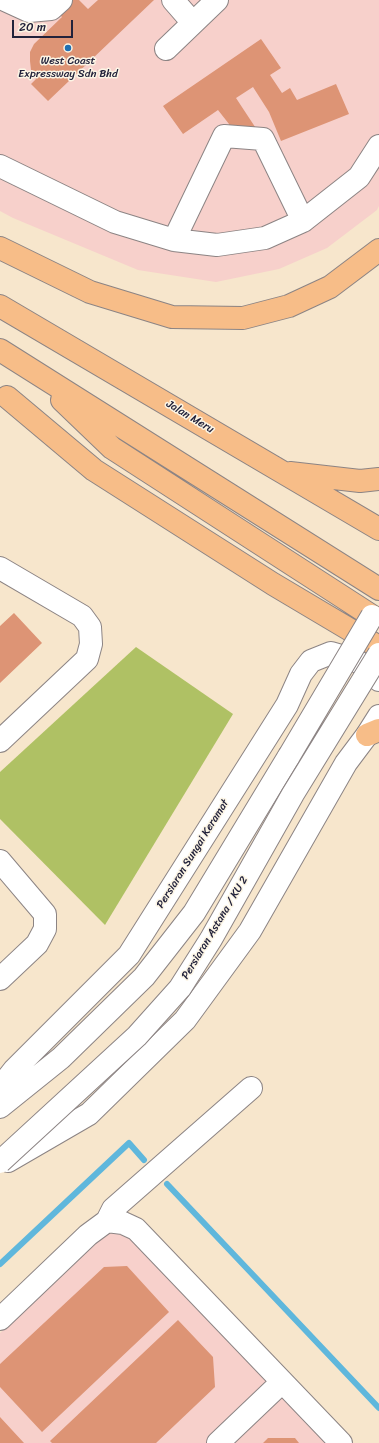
<!DOCTYPE html>
<style>
body{margin:0}
#map{position:relative;width:379px;height:1443px;overflow:hidden;background:#f7e6cc;font-family:Sriracha,sans-serif}
canvas{display:block}
.scale{position:absolute;left:12px;top:20px;width:61px;height:18px;box-sizing:border-box;border:2px solid #22223b;border-top:0;padding-left:5px;font-size:12px;line-height:14px;white-space:nowrap;color:#22223b;-webkit-text-stroke:3px #fcf5e5;paint-order:stroke}
</style>
<div id="map">
<canvas width="379" height="1443"></canvas>
<div class="scale">20 m</div>
</div>
<script>
const c = document.querySelector('canvas').getContext('2d');
c.lineJoin = 'round';
function paint(path, color) { c.fillStyle = color; c.fill(path, 'evenodd'); }
function trace(path, color, width, dash) { c.strokeStyle = color; c.lineWidth = width; c.lineCap = dash ? 'butt' : 'round'; c.setLineDash(dash || []); c.stroke(path); }
function drawText(font, color, halo, rows, align = 'center') {
  c.font = font + ' Sriracha,sans-serif'; c.lineWidth = 3; c.setLineDash([]); c.textBaseline = 'middle'; c.strokeStyle = halo; c.fillStyle = color; for (const [text, x, y, turn = 0] of rows) {
    c.save(); c.translate(x, y); c.rotate((+turn || 0) * Math.PI / 180); c.textAlign = isNaN(turn) ? turn : align; if (halo) c.strokeText(text, 0, 0); c.fillText(text, 0, 0); c.restore();
  }
}
paint(new Path2D(`
 M 0,0 L 379,0 L 379,206 L 377,210 L 327,248 L 279,269 L 216,282 L 138,270 L 13,218 L 0,211 Z
 M 121,1230 L 133,1237 L 327,1443 L 0,1443 L 0,1333 L 108,1231 Z`), '#f7d0cb');
paint(new Path2D(`
 M 136,647 L 233,714 L 105,925 L 0,819 L 0,772 Z`), '#afc164');
trace(new Path2D(`
 M 167,1184 L 379,1408
 M 0,1264 L 129,1143 L 144,1160`), '#5fb7dc', 6);
paint(new Path2D(`
 M 50,0 L 79,0 L 88,9 L 98,0 L 154,0 L 48,101 L 31,84 L 36,79 L 31,70 L 30,61 L 30,52 L 34,44 L 62,17 L 48,2 Z
 M 261,39 L 281,68 L 270,75 L 282,93 L 290,88 L 297,100 L 336,84 L 349,114 L 281,141 L 269,112 L 253,87 L 236,98 L 261,136 L 226,140 L 229,124 L 218,110 L 183,134 L 163,106 Z
 M 14,613 L 42,643 L 0,683 L 0,626 Z
 M 127,1266 L 169,1312 L 42,1432 L 0,1387 L 0,1364 L 104,1267 Z
 M 178,1320 L 213,1357 L 215,1387 L 156,1443 L 52,1443 L 50,1441 Z
 M 0,1417 L 24,1443 L 0,1443 Z
 M 268,1438 L 295,1438 L 299,1443 L 263,1443 Z`), '#dd9475');
const minor = new Path2D(`
 M 5,0 L 29,11 L 51,9 L 61,0
 M 173,0 L 193,23
 M 166,49 L 217,0
 M 0,166 L 115,222 L 174,240 L 217,245 L 265,238 L 303,221 L 359,177 L 379,146
 M 174,240 L 224,136 L 263,139 L 303,221
 M 0,568 L 82,616 L 90,627 L 91,644 L 87,659 L 0,741
 M 0,861 L 45,914 L 45,929 L 37,944 L 0,979
 M 0,1088 L 14,1070 L 129,955 L 287,705 L 301,674 L 311,661 L 331,653 L 355,660 L 366,667 L 379,680
 M 0,1107 L 61,1058 L 144,977 L 194,913 L 289,756
 M 8,1161 L 89,1114 L 185,1020 L 250,931 L 346,763 L 367,735 L 379,716
 M 107,1221 L 113,1209 L 251,1088
 M 0,1319 L 88,1235 L 107,1221 L 123,1223 L 136,1229 L 341,1443
 M 218,1443 L 282,1382`);
const highway = new Path2D(`
 M 0,248 L 90,292 L 172,317 L 243,318 L 289,306 L 330,287 L 379,250
 M 0,306 L 379,529
 M 0,350 L 379,589
 M 7,397 L 94,470 L 273,584 L 379,647
 M 62,400 L 112,448 L 372,616
 M 290,473 L 360,481 L 379,479
 M 367,735 L 379,730`);
trace(minor, '#8c8484', 24);
trace(highway, '#8c8484', 24);
trace(minor, '#fff', 22);
trace(highway, '#f7bd88', 22);
const minorBridge = new Path2D(`
 M 289,756 L 372,616
 M 0,1162 L 137,1036 L 180,988 L 211,939 L 293,794 L 379,654`);
trace(minorBridge, '#8c8484', 24, []);
trace(minorBridge, '#fff', 22);
for (const [x, y, r, color] of [
 [68,48,4,"#1f6fb2"]
]) { const dot = new Path2D(); dot.arc(x, y, r, 0, 2 * Math.PI); c.fillStyle = color; c.fill(dot); trace(dot, '#fcf5e5', 1.5); }
drawText('11px', '#22223b', '#fcf5e5', [
 ["West Coast",68,61],
 ["Expressway Sdn Bhd",68,74]
]);
drawText('11px', '#22223b', '#fcf5e5', [
 ["Jalan Meru",190,417,31],
 ["Persiaran Sungai Keramat",193,854,-58],
 ["Persiaran Astana / KU 2",215,928,-59]
]);
</script>
